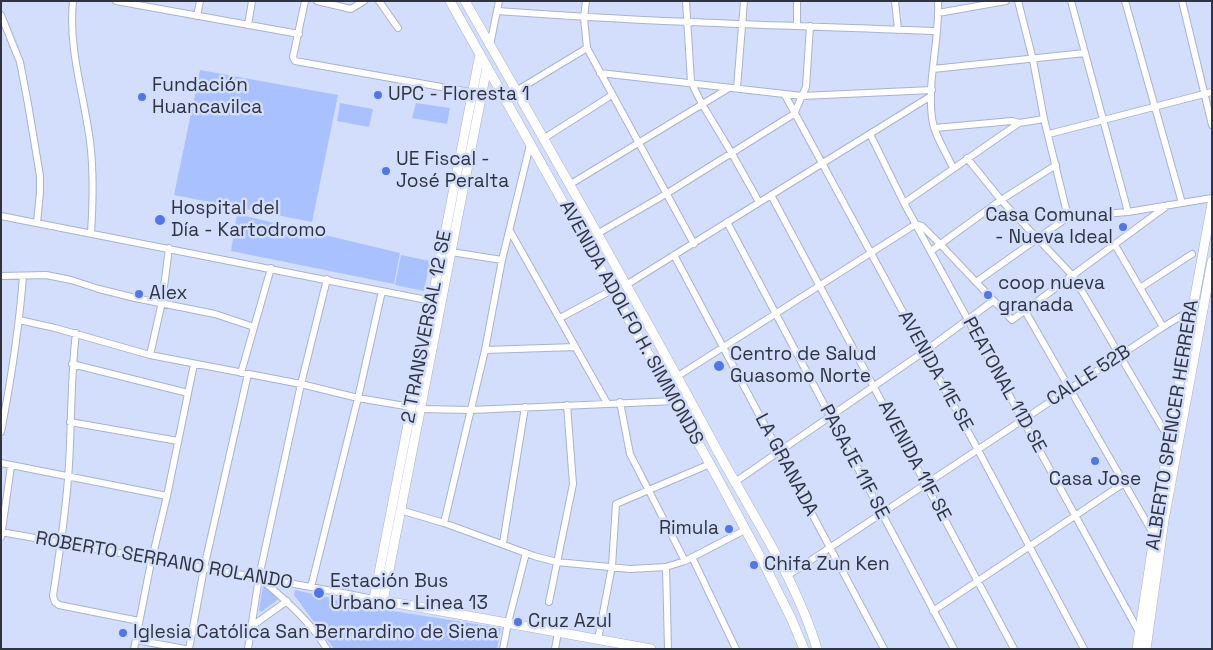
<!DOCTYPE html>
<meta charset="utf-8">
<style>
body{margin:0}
#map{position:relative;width:1213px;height:650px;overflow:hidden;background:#d2defb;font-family:"Space Grotesk",sans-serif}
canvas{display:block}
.frame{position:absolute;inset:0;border:2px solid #303440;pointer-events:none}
</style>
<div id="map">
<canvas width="1213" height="650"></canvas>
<div class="frame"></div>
</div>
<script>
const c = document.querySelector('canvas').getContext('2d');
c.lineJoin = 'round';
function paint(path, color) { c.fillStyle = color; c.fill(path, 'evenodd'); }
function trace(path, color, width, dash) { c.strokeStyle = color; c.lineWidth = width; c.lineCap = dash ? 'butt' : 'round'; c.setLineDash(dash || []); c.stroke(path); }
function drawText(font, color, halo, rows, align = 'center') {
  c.font = font + ' "Space Grotesk",sans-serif'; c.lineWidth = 5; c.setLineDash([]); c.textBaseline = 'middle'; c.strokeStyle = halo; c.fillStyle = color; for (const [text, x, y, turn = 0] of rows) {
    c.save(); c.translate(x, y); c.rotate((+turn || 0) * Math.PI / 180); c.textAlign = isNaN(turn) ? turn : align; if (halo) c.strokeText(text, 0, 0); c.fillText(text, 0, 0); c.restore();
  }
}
paint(new Path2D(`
 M 200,70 L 338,95 L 312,222 L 174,195 Z
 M 340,103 L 373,109 L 369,127 L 337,121 Z
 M 416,103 L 450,108 L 447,124 L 412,118 Z
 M 237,214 L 400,253 L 394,284 L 231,251 Z
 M 401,255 L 430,261 L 424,291 L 395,285 Z
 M 263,585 L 280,598 L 261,612 L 259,611 Z
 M 295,590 L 374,608 L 501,628 L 497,649 L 334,649 L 294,595 Z`), '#a9c1fe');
const street = new Path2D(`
 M 73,1 C 68,48 84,95 90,141 C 94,172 93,202 91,233
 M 116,1 L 299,34
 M 305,1 L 293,57 L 295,61 L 475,93
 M 317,1 L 351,9 L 364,1
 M 379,1 L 398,28
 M 586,1 L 584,18 L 587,48 L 694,244
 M 686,1 L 691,82 L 702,104 L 731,152 L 759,202
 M 797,1 L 797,25
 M 895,1 L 898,30
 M 938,1 C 940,40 927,79 932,118 C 934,135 946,152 953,168
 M 1018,1 L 1033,60 L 1044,119 L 1068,217
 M 1071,1 L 1128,212
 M 1125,1 L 1182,203
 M 1182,1 L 1212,125
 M 497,11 C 644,22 790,26 937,31
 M 938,13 L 1006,1
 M 1,15 L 20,62 L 28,104 L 40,176 L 40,192 L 37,223
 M 197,16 L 200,1
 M 248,25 L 252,1
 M 490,45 L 499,1
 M 933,69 L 1085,53
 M 600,73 L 802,96 L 932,90
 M 737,88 L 744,1
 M 516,91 L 587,48
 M 785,95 L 978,450 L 1084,649
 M 935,128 L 1012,121 L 1019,123 L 1044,119
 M 870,134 L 904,203 L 1139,632
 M 1049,134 L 1212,92
 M 543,139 L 612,95
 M 967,158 L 1001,200 L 1073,276 L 1169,439
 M 569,185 L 729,88
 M 771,195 L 1014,649
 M 904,203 L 1019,123
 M 1,216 L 432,301
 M 727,222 L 954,649
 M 510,231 L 607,403
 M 597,234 L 666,194 L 794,114 L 806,87 L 810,26
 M 1115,245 L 1163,327
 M 931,251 L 1001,200 L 1056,165
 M 451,252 L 502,260
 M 674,255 L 884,649
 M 1,276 L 46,275 L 71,280 L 99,289 L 135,298 L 215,314 L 254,327
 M 976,282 L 1068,217 L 1128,212 L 1212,198
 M 626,285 L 931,96
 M 1140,288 L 1192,254
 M 1025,311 L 1154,535
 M 560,318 L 612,290
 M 19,320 L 55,328 L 150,355 L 301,384 L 358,398 L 411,407
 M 76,333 C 70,382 72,430 68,479 C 65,518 59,557 53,596 L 55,602 L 59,605 L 139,621
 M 485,350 L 575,347
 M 150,355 L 162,302 L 169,248
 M 72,364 L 188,393
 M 241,373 L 271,268
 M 678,376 L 916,224 L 922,226 L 940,244 L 1012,320 L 1168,205
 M 620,402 L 630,454 L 685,561
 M 420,409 L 471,410 L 675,401
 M 70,422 L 178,441
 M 1,432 C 11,380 19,329 23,276
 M 1,463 L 167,496
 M 735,482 L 925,351 L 993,301
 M 400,510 L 444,523 L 534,556 L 557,562 L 630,569 L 666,567 L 685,561 L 745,530
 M 444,523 L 485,350 L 502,260 L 530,145
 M 1,532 L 311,587 L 374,599
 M 1,537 L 11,466
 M 503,543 L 525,407
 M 692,557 L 736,649
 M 666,567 L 668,649
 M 787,576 L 1163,327 L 1191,310
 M 260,578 C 284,599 310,621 327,649
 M 311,587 L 358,398 L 382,291
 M 549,602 L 573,484 L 567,405
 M 933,611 L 1124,483
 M 252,626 L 287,601
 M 598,639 L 612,566 L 616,504 L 710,464
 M 136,640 L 185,649
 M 134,649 L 150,567 L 167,496 L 194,364
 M 189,649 L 204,568 L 248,374
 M 248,649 L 259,577 L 301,384 L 327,279
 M 503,649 L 508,623 L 526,553
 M 555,649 L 558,632`);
const secondary = new Path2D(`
 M 450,1 L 710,464 L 764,564 L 791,618 L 804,649
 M 465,1 C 550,150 636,299 717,450 C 751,512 797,581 817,649
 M 480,54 L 374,599 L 651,649
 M 383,601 L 487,67
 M 1137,649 L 1169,439 L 1212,203
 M 1146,649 L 1164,520 L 1212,261`);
trace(street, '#a8b3ce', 8);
trace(secondary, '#a8b3ce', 10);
trace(street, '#fff', 6);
trace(secondary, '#fff', 9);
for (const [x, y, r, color] of [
 [378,95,5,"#5275ea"],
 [142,97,5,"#5275ea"],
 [386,171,5,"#5275ea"],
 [160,220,6,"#5275ea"],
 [1123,227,5,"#5275ea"],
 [139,294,5,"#5275ea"],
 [988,295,5,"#5275ea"],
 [719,366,6,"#5275ea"],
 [1095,461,5,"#5275ea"],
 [729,529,5,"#5275ea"],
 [754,565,5,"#5275ea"],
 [319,593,6,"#5275ea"],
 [518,622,5,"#5275ea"],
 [123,633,5,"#5275ea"]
]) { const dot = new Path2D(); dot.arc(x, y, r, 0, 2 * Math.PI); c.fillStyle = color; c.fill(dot); trace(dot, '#d2defb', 2); }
drawText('19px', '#303440', '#d2defb', [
 ["Fundación",152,86],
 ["Huancavilca",152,108],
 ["UPC - Floresta 1",388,95],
 ["UE Fiscal -",396,160],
 ["José Peralta",396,182],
 ["Hospital del",171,209],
 ["Día - Kartodromo",171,231],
 ["Casa Comunal",1113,216,"right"],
 ["- Nueva Ideal",1113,238,"right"],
 ["coop nueva",998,284],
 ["granada",998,306],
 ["Alex",149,294],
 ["Centro de Salud",730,355],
 ["Guasomo Norte",730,377],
 ["Casa Jose",1095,480,"center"],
 ["Rimula",719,529,"right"],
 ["Chifa Zun Ken",764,565],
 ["Estación Bus",330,582],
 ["Urbano - Linea 13",330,604],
 ["Cruz Azul",528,622],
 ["Iglesia Católica San Bernardino de Siena",133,633]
], 'left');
drawText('19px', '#303440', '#d2defb', [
 ["AVENIDA ADOLFO H. SIMMONDS",631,323,61],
 ["2 TRANSVERSAL 12 SE",427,327,-79],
 ["AVENIDA 11E SE",935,371,61],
 ["CALLE 52B",1089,376,-33],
 ["PEATONAL 11D SE",1004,385,61],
 ["ALBERTO SPENCER HERRERA",1173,425,-81],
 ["AVENIDA 11F SE",914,461,62],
 ["PASAJE 11F SE",854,462,62],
 ["LA GRANADA",786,465,62],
 ["ROBERTO SERRANO ROLANDO",164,561,10]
]);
</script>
